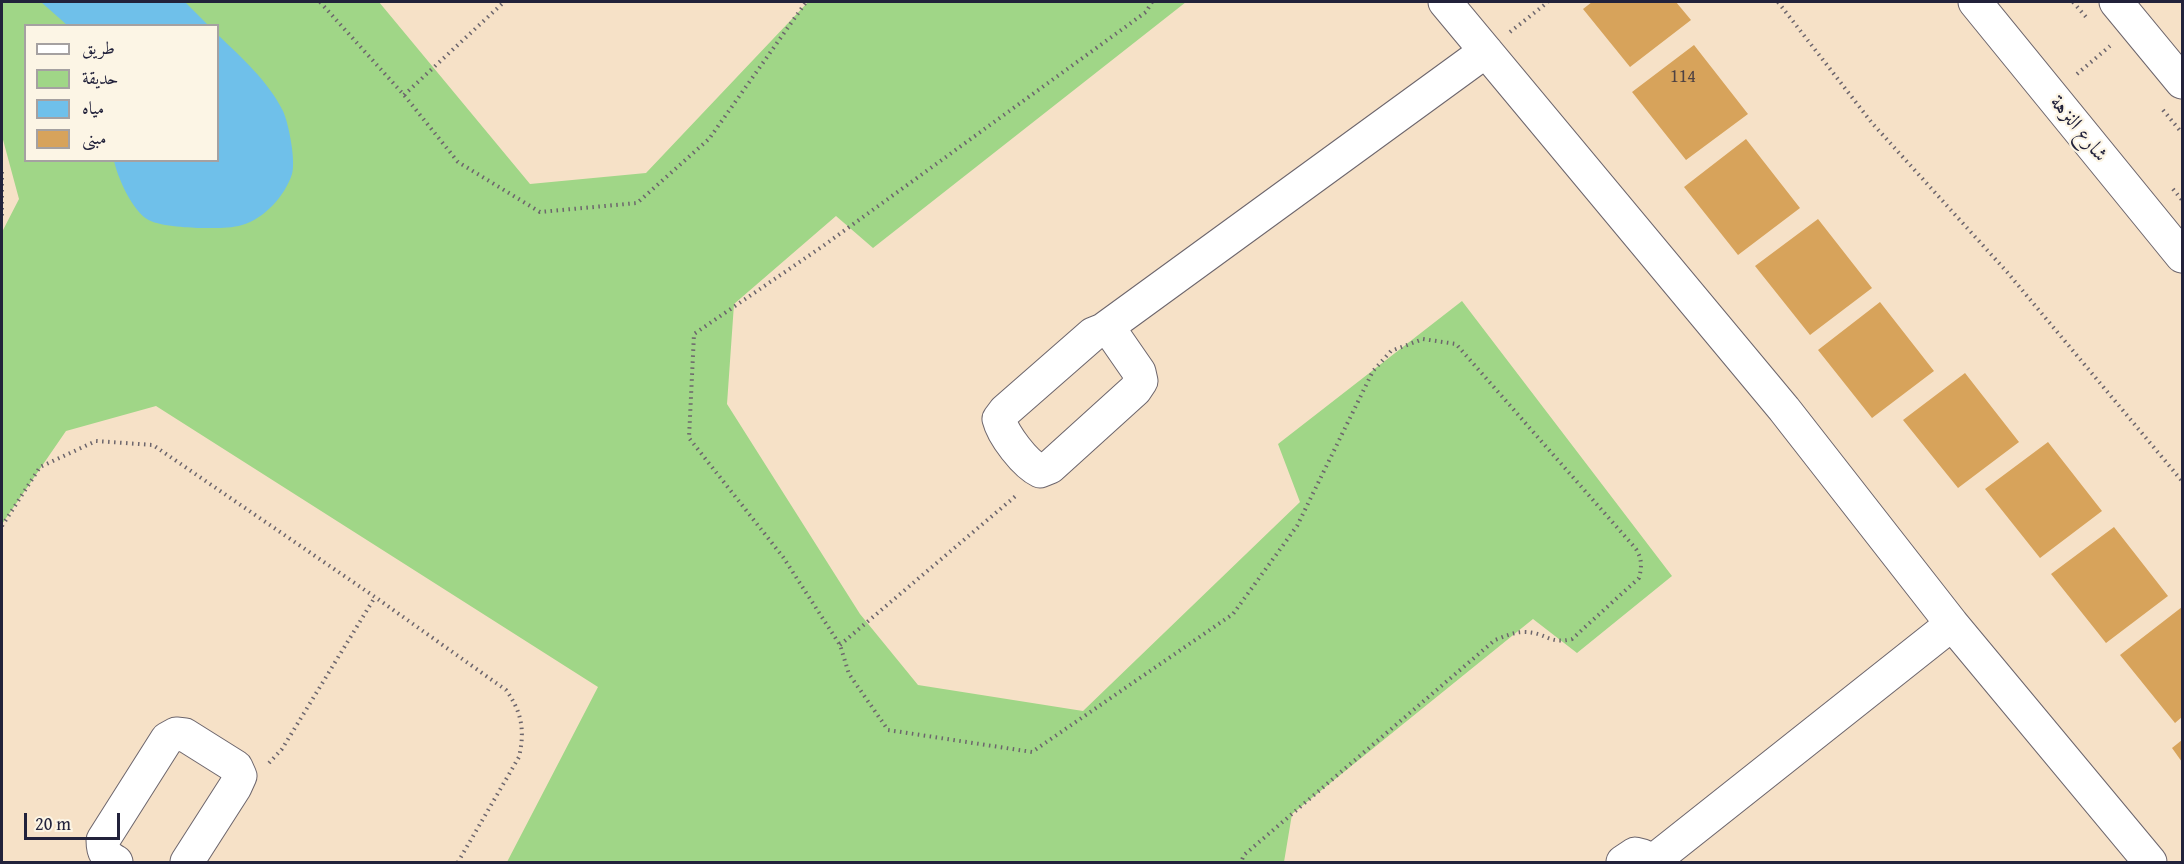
<!DOCTYPE html>
<meta charset="utf-8">
<style>
body{margin:0}
#map{position:relative;width:2184px;height:864px;overflow:hidden;background:#f6e1c7;font-family:"Gentium Book Plus",Amiri,serif}
canvas{display:block}
.frame{position:absolute;inset:0;border:3px solid #22223b;pointer-events:none}
.legend{position:absolute;left:24px;top:24px;width:195px;height:138px;box-sizing:border-box;background:#fcf5e5;border:2px solid #a5a1a1;margin:0;padding:8px 10px;list-style:none;font-size:18px;color:#22223b}
.legend li{display:flex;align-items:center;gap:12px;height:30px}
.legend b{width:30px;border:2px solid #a5a1a1}
.scale{position:absolute;left:24px;top:813px;width:96px;height:27px;box-sizing:border-box;border:3px solid #22223b;border-top:0;padding-left:8px;font-size:18px;line-height:21px;white-space:nowrap;color:#22223b;-webkit-text-stroke:4px #fcf5e5;paint-order:stroke}
</style>
<div id="map">
<canvas width="2184" height="864"></canvas>
<div class="frame"></div>
<ul class="legend">
<li><b style="height:8px;background:#fff"></b>طريق</li>
<li><b style="height:16px;background:#a0d687"></b>حديقة</li>
<li><b style="height:16px;background:#6fc0ea"></b>مياه</li>
<li><b style="height:16px;background:#d7a35b"></b>مبنى</li>
</ul>
<div class="scale">20 m</div>
</div>
<script>
const c = document.querySelector('canvas').getContext('2d');
c.lineJoin = 'round';
function paint(path, color) { c.fillStyle = color; c.fill(path, 'evenodd'); }
function trace(path, color, width, dash) { c.strokeStyle = color; c.lineWidth = width; c.lineCap = dash ? 'butt' : 'round'; c.setLineDash(dash || []); c.stroke(path); }
function drawText(font, color, halo, rows, align = 'center') {
  c.font = font + ' "Gentium Book Plus",Amiri,serif'; c.lineWidth = 4.5; c.setLineDash([]); c.textBaseline = 'middle'; c.strokeStyle = halo; c.fillStyle = color; for (const [text, x, y, turn = 0] of rows) {
    c.save(); c.translate(x, y); c.rotate((+turn || 0) * Math.PI / 180); c.textAlign = isNaN(turn) ? turn : align; if (halo) c.strokeText(text, 0, 0); c.fillText(text, 0, 0); c.restore();
  }
}
paint(new Path2D(`
 M 2,2 L 379,2 L 530,184 L 646,173 L 808,2 L 1186,2 L 873,248 L 836,216 L 734,304 L 727,404 L 860,614 L 918,685 L 1083,711 L 1300,502 L 1278,444 L 1462,301 L 1672,576 L 1577,653 L 1533,619 L 1292,814 L 1284,862 L 507,862 L 598,687 L 156,406 L 66,431 L 2,524 L 2,232 L 19,199 L 2,136 ZM 26,26 L 218,26 L 218,160 L 26,160 Z`), '#a0d687');
paint(new Path2D(`
 M 41,2 L 185,2 L 208,25 L 67,25 Z
 M 218,35 C 242,58 268,81 283,111 C 289,124 296,162 292,174 C 285,196 264,219 242,225 C 229,229 211,228 197,228 C 183,227 154,226 144,217 C 130,205 118,178 114,161 L 218,160 Z`), '#6fc0ea');
paint(new Path2D(`
 M 1592,2 L 1676,2 L 1691,20 L 1630,67 L 1583,9 Z
 M 1694,45 L 1748,114 L 1686,160 L 1632,92 Z
 M 1746,139 L 1800,208 L 1738,255 L 1684,187 Z
 M 1818,219 L 1872,288 L 1810,335 L 1755,266 Z
 M 1880,302 L 1934,371 L 1872,418 L 1818,350 Z
 M 1965,373 L 2019,442 L 1958,488 L 1903,420 Z
 M 2048,442 L 2102,511 L 2040,558 L 1985,489 Z
 M 2114,527 L 2168,596 L 2106,643 L 2051,574 Z
 M 2182,607 L 2182,717 L 2175,723 L 2120,655 Z
 M 2182,740 L 2182,762 L 2172,748 Z`), '#d7a35b');
const street = new Path2D(`
 M 1445,2 L 1784,409 L 1952,624 L 2150,862
 M 1103,330 L 1112,333 L 1139,372 L 1141,381 L 1135,390 L 1050,467 L 1040,471 C 1025,464 1003,435 999,419 L 1005,411 L 1093,334 L 1103,330 L 1486,51
 M 116,862 C 106,856 103,853 103,840 L 167,739 L 176,734 L 185,735 L 236,767 L 240,776 L 235,787 L 187,862
 M 1623,862 L 1635,854 L 1643,856 L 1648,862
 M 1652,862 L 1952,624`);
const secondary = new Path2D(`
 M 1975,2 L 2182,256
 M 2116,2 L 2182,82`);
trace(street, '#6c656c', 35);
trace(secondary, '#6c656c', 35);
trace(new Path2D(`
 M 320,2 L 404,95 L 458,162 L 540,212 L 637,203 L 709,139 L 806,2
 M 1152,2 L 1146,12 L 823,246 L 694,334 L 689,438 L 783,557 L 840,645 L 849,674 L 888,730 L 1032,752 L 1233,614 L 1297,526 L 1373,371 L 1391,351 L 1423,339 L 1456,344 L 1636,549 C 1642,559 1642,566 1639,578 L 1572,639 C 1549,645 1546,632 1524,632 C 1514,632 1505,636 1495,640 L 1244,855 L 1241,862
 M 1778,2 L 1872,123 L 2007,272 L 2182,481
 M 2073,2 L 2086,17
 M 1510,32 L 1548,2
 M 2077,74 L 2110,46
 M 404,95 L 504,2
 M 2163,110 L 2182,133
 M 2,172 L 2,217
 M 2173,189 L 2182,200
 M 2,526 L 40,467 L 96,441 L 153,445 L 375,597 L 506,690 C 522,712 525,731 519,757 L 458,862
 M 840,645 L 1018,494
 M 269,763 L 282,749 L 375,597`), '#6c656c', 4, [1.5, 4.5]);
trace(street, '#fff', 33);
trace(secondary, '#fff', 33);
drawText('18px', '#4f4243', null, [
 ["114",1683,77]
]);
drawText('21px', '#22223b', '#fcf5e5', [
 ["شارع النزهة",2078,129,51]
]);
</script>
